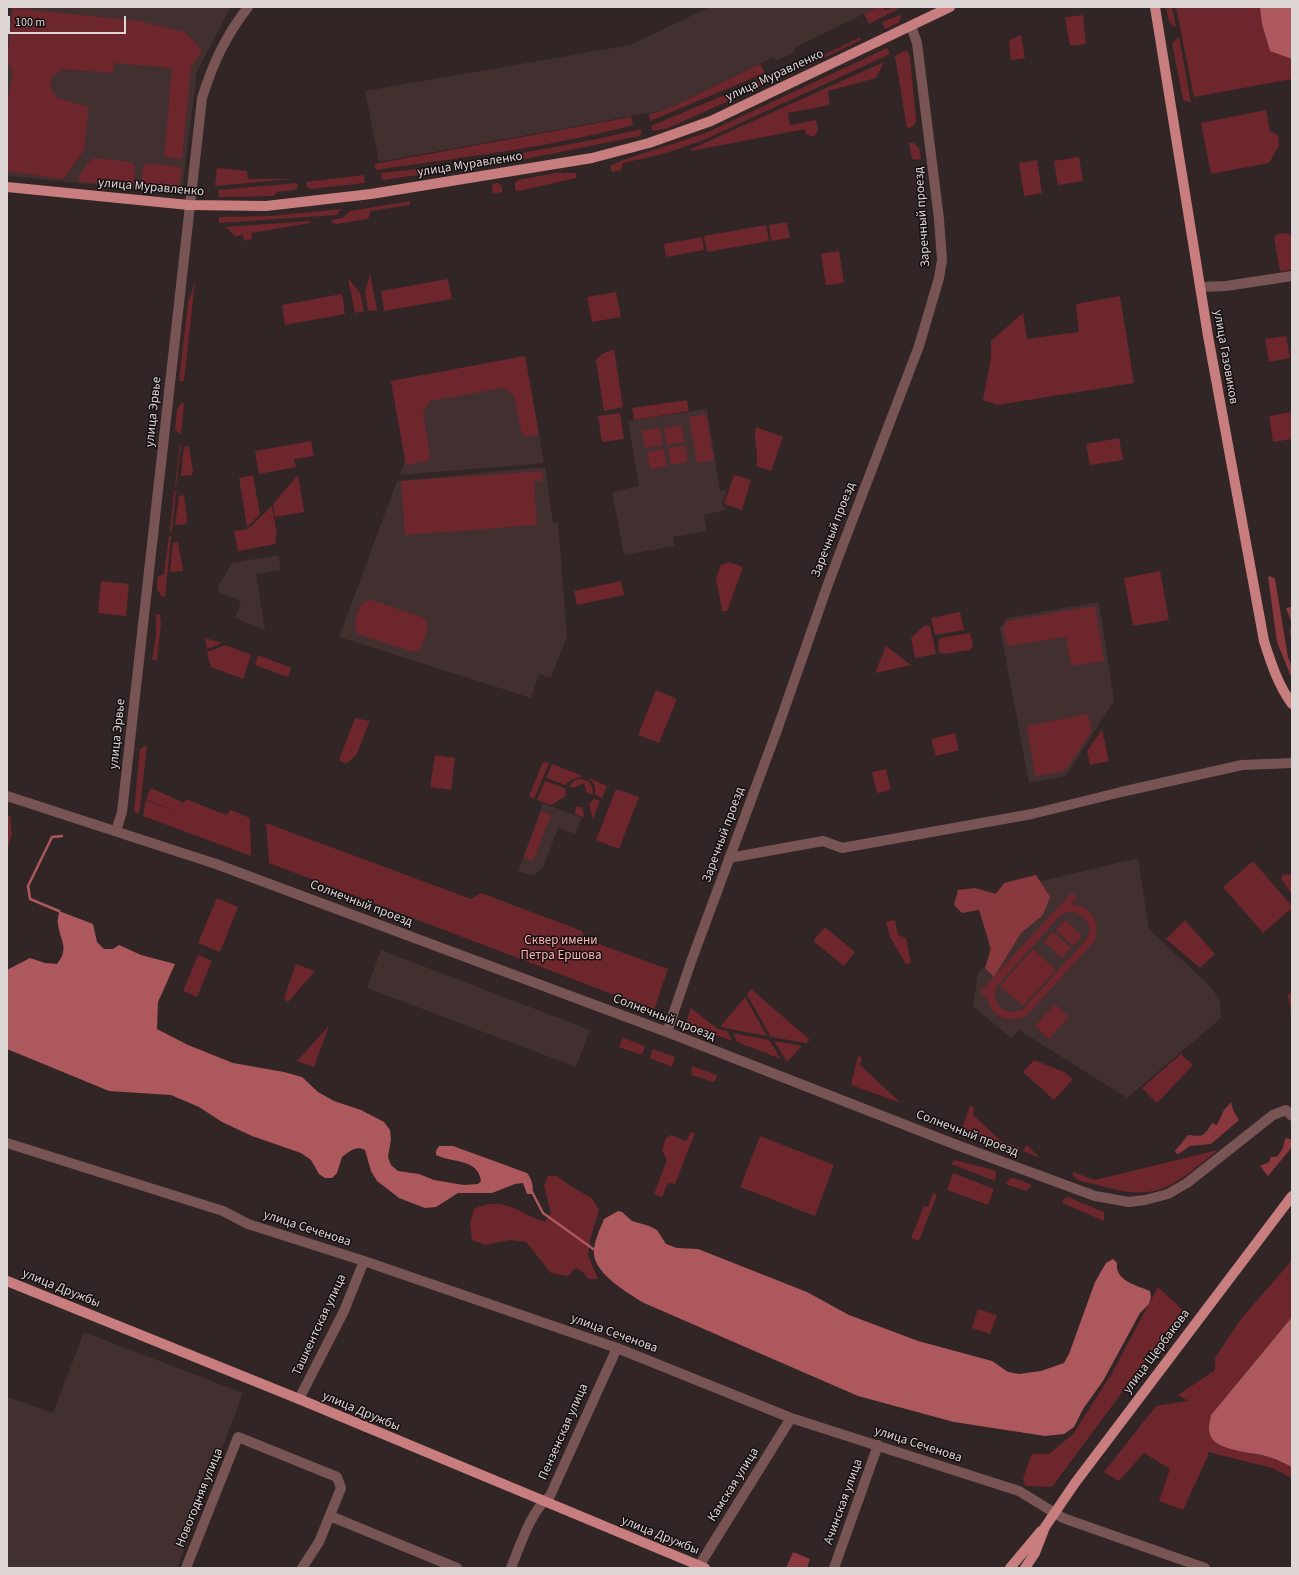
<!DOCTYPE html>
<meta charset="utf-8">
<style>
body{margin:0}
#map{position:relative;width:1299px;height:1575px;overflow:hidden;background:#322525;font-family:"Source Sans 3",sans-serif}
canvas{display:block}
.frame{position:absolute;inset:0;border:8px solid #ded5d5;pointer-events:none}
.scale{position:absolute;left:8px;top:16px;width:118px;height:18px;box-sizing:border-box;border:2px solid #ded5d5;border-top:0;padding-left:5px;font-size:12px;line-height:14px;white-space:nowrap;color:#ded5d5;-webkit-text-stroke:3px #161010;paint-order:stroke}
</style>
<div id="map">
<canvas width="1299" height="1575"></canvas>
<div class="frame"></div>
<div class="scale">100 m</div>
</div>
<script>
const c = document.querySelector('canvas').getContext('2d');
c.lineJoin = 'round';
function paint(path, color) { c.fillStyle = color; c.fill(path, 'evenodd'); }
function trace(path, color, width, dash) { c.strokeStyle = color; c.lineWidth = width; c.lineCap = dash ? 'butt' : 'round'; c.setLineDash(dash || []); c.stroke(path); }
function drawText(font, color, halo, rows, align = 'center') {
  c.font = font + ' "Source Sans 3",sans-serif'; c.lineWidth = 3; c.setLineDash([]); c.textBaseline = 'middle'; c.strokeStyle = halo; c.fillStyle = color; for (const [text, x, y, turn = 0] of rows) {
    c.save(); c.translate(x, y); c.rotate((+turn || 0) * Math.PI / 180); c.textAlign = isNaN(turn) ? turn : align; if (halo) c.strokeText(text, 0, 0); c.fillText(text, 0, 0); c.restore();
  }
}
paint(new Path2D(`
 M 11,7 L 231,7 L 197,71 L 182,193 L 7,176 L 7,41 Z
 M 710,7 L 878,7 L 794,48 L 795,52 L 776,61 L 774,57 L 665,110 L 379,162 L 365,91 L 630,45 Z
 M 525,356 L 544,463 L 400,475 L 405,461 L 391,381 Z
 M 707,409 L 720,491 L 727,490 L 722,504 L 726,510 L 704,515 L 707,531 L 673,537 L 675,546 L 624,555 L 612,492 L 639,486 L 628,421 Z
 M 545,467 L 553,523 L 558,523 L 567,636 L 551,678 L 539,674 L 531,698 L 339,637 L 397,481 Z
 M 278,555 L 281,570 L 256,574 L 265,630 L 235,618 L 241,601 L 219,592 L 218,586 L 232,563 Z
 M 1099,602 L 1114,701 L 1066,776 L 1029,783 L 1000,628 L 1006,618 Z
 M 543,803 L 582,818 L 575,834 L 558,828 L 543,868 L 533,876 L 518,871 Z
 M 1138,858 L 1149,929 L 1209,985 L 1220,1000 L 1221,1018 L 1127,1098 L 1019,1030 L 1011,1038 L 973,1006 L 978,973 L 989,962 L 988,894 Z
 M 381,950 L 590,1030 L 576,1067 L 367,988 Z
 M 84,1332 L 243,1393 L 177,1568 L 7,1568 L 7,1397 L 53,1413 Z`), '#422f2f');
paint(new Path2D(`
 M 878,7 L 883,7 L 885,10 L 897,7 L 898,9 L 869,24 L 864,14 Z
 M 1166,7 L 1172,7 L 1176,27 C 1167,24 1168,15 1166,7 Z
 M 1176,7 L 1292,7 L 1292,79 L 1194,97 Z
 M 13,8 L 139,21 L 185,32 L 202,51 L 191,68 L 182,159 L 164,157 L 172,68 L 115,63 L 113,73 L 62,69 L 52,77 L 50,86 L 57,98 L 89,107 L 84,150 L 66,176 L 62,179 L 7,171 L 7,106 L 13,71 L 7,62 Z
 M 900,15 L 901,17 L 898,23 L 885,29 L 882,22 Z
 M 1083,15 L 1086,44 L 1070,46 L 1065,17 Z
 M 1021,35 L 1025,58 L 1011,60 L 1009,40 Z
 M 860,37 L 861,40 L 803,68 L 802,66 Z
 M 1179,37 L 1191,103 L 1183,100 L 1172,43 Z
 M 887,48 L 890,54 L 706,139 L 667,153 L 623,163 L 621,170 L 612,172 L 610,166 L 623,160 L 706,133 Z
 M 907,50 L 910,57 L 916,120 C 915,126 913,127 907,128 L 895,56 Z
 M 884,62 L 876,78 L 828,91 L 830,105 L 788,113 L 790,125 L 816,120 L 818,130 L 815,136 L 811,136 L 806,134 L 805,129 L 691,151 L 691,149 Z
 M 760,64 L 765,73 L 650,121 L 649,114 L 665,110 Z
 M 772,75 L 775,80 L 668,128 L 653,131 L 651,126 Z
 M 1266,110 L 1270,131 L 1278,135 L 1279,146 L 1269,163 L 1211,174 L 1201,123 Z
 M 631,117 L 633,125 C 548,148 462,157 376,170 L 374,164 Z
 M 642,129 L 640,136 L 490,166 L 484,160 L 587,141 Z
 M 909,143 L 914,143 L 919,148 L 921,158 L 918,160 L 912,159 Z
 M 1079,157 L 1083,181 L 1058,185 L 1054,161 Z
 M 94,158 L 131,162 L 135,166 L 134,183 L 131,186 L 80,182 L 78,178 L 88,163 Z
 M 1037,160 L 1042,193 L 1024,196 L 1019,163 Z
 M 147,163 L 179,167 L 182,169 L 179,190 L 141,186 L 143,166 Z
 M 217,168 L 247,171 L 248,179 L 292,179 L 215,186 Z
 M 426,168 L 426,174 L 382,180 L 381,173 Z
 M 556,173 L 576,173 L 576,178 L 519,191 L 515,190 L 515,183 L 518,180 Z
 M 364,175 L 365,183 L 311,189 L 307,187 L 306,182 Z
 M 919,177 L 922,179 L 923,184 L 917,190 L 915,178 Z
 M 297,183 L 298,187 L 295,190 L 277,192 L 274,196 L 219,197 L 218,190 Z
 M 498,183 L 502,186 L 502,192 L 493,194 L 492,184 Z
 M 410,201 L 410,205 L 371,211 L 368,219 L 336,224 L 332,222 L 332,220 L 342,218 L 350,211 Z
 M 342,209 L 336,215 L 219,223 L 219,217 L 269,216 Z
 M 310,221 L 310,223 L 251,233 L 252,239 L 244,241 L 243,235 L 235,236 L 226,227 Z
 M 787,222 L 790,238 L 771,241 L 769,225 Z
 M 766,225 L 769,241 L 707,252 L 704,236 Z
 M 1288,233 L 1292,238 L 1292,270 L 1280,271 L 1274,238 L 1277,234 Z
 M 702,237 L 704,250 L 666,257 L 664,244 Z
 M 839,251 L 844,283 L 826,285 L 821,254 Z
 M 370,274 L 377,310 L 368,311 L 365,292 Z
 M 348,278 L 360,293 L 364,311 L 355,313 Z
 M 448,279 L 452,299 L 384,311 L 381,291 Z
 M 195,282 L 184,381 L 179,381 L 188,303 Z
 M 616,292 L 621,317 L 592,322 L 587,297 Z
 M 342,294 L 345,314 L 285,325 L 282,305 Z
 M 1120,296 L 1134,383 L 997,405 L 983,400 L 991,358 L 991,341 L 1023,313 L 1027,339 L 1079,332 L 1076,304 Z
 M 1286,336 L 1290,358 L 1269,362 L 1265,339 Z
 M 614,349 L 623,407 L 604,411 L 596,360 L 602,354 Z
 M 525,356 L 539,434 L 525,437 L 521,431 L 514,395 L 503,388 L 430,401 L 423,412 L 430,456 L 428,461 L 406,465 L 391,381 Z
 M 687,400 L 689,411 L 634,420 L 632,408 Z
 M 181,403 L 184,403 L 181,434 L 175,430 L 177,410 Z
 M 1292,412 L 1292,439 L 1273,442 L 1269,416 Z
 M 620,413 L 624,439 L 602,442 L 598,416 Z
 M 706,414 L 714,460 L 697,463 L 689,417 Z
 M 681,425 L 684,442 L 667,445 L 664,428 Z
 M 756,427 L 783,437 L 771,471 L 756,466 C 760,454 752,440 756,427 Z
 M 660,428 L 663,445 L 645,448 L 642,431 Z
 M 1119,438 L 1123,460 L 1090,465 L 1086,444 Z
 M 311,441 L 314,456 L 294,459 L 296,467 L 259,474 L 255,451 Z
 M 180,444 L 181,444 L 176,487 L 175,487 Z
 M 685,445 L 688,462 L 671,465 L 668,448 Z
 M 189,446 L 193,472 L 192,475 L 181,476 L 184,447 Z
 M 664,449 L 667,466 L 650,469 L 647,452 Z
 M 542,471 L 543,481 L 534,481 L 537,525 L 405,535 L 401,481 Z
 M 253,475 L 260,514 L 247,527 L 239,478 Z
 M 298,475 L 304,512 L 275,517 L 273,504 Z
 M 734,475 L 751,480 L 742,510 L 724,504 Z
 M 174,491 L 176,491 L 172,531 L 170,532 Z
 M 184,495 L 187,521 L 186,524 L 175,525 L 179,496 Z
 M 272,506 L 277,535 L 275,536 L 276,544 L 238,551 L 234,531 L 248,529 Z
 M 169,536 L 171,536 L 165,597 L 161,596 L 157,589 L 158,577 L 164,574 Z
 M 178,542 L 183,571 L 170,572 L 173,543 Z
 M 729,562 L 743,567 L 727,611 L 722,611 L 716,578 L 721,565 Z
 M 1160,571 L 1169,620 L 1133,626 L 1124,578 Z
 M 101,581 L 129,584 L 126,616 L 98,613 Z
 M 621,581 L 624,595 L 577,605 L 574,591 Z
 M 372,600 L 424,618 C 431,627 424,638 421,648 L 413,652 L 358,634 C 351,626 358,607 365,601 Z
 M 1095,606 L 1104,661 L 1071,666 L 1066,637 L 1007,646 L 1003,628 L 1007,621 Z
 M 960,612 L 964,630 L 935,635 L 931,618 Z
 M 156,614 L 160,615 L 161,623 L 157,660 L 152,660 L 156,635 Z
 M 930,625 L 936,654 L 915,658 L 911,638 L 924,626 Z
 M 970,633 L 973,646 L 970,650 L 945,654 L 939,652 L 938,642 L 941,638 Z
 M 205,637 L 205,638 L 222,643 L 207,649 Z
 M 225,645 L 251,655 L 243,679 L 211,667 L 207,652 Z
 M 886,646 L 911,665 L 875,673 Z
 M 258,655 L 291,668 L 288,677 L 255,665 Z
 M 656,690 L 677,699 L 659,743 L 638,735 Z
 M 1088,714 L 1092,731 L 1066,770 L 1035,777 L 1027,726 Z
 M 355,718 L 370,721 L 356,755 L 346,764 L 339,760 Z
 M 1102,730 L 1109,761 L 1090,765 L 1087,751 Z
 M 955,733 L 959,750 L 936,756 L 931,739 Z
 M 147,745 L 140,809 L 138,814 L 134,811 L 140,749 Z
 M 435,755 L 455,758 L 451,790 L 430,787 Z
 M 543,762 L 549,763 L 534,799 L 529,796 Z
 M 552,764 L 583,776 L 571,780 L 565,785 L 546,778 Z
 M 886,769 L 891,790 L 877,793 L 872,772 Z
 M 589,778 L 607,786 L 602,798 L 595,795 L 595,786 Z
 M 580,779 C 590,780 593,785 593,795 L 587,793 L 584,783 L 573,788 L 569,786 L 575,780 Z
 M 545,781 L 565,788 L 566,796 L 551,805 L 537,800 Z
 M 151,788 L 184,803 L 186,799 L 226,815 L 231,810 L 250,818 L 251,856 L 143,816 L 146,800 L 180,813 L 146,799 Z
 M 616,789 L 639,797 L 619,849 L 596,840 Z
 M 594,799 L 600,801 L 593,819 L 589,804 Z
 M 576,807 L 582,807 L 585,818 L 575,814 Z
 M 541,811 L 551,815 L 533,861 L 524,857 Z
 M 7,815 L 10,816 L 12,834 L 7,850 Z
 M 266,823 L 471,899 L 481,893 L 582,931 L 585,939 L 668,969 L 654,1010 L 269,863 Z
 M 1253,861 L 1292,906 L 1292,908 L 1263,933 L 1223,887 Z
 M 1292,874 L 1292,894 L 1281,879 L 1283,875 Z
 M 1072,892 L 1077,897 L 1071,904 C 1092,906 1102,924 1094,942 L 1027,1015 C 1010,1025 990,1017 987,996 L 986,998 L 980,992 ZM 1073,912 C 1086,915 1093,926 1087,939 L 1023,1009 C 1006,1018 989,1004 997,986 L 1058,918 L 1065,913 Z
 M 217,898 L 238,907 L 220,952 L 198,943 Z
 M 895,920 L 898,935 L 906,938 L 911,963 L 906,964 L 890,937 L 886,922 Z
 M 1065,920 L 1082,936 L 1073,946 L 1056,930 Z
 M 1185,920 L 1215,954 L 1200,968 L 1166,939 Z
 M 825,927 L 855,952 L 844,966 L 813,941 Z
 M 1053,932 L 1071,948 L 1062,958 L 1044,942 Z
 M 1033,949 L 1056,970 L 1023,1006 L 1000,986 Z
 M 198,955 L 212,961 L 197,997 L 183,991 Z
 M 296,964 L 315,971 L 288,1002 L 284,998 Z
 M 751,989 L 810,1040 L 806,1043 L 771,1037 L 747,995 Z
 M 1292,991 L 1292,1018 L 1288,995 Z
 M 745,997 L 767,1036 L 720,1027 Z
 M 1055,1004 L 1069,1017 L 1049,1039 L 1035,1026 Z
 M 691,1008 L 718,1029 L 727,1031 L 732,1041 L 686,1023 Z
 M 329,1026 L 314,1067 L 297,1061 Z
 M 733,1033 L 769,1040 L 781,1059 L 737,1042 Z
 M 623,1038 L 645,1046 L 642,1055 L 619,1047 Z
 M 774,1041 L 802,1046 L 787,1062 Z
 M 653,1049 L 675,1057 L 672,1067 L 650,1058 Z
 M 1181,1054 L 1193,1065 L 1157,1103 L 1142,1088 Z
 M 858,1055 L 862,1058 L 860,1065 L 901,1103 L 851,1085 Z
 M 1034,1060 L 1064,1072 L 1073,1079 L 1054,1100 L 1023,1072 Z
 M 692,1066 L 717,1075 L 715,1081 L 713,1082 L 692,1075 L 691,1071 Z
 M 970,1106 L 972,1106 L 974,1108 L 973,1115 L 1002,1142 L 1020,1148 L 1019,1150 L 962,1128 Z
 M 691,1132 L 695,1133 L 675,1184 L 668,1183 L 662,1197 L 654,1194 L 667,1160 L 662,1150 L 666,1138 L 671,1135 L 686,1141 Z
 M 760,1136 L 834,1165 L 815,1216 L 740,1187 Z
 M 1027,1145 L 1040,1158 L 1023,1151 Z
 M 1218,1150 C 1172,1187 1158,1203 1098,1185 C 1090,1183 1076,1182 1073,1175 L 1073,1172 L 1095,1180 Z
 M 954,1160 L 994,1170 L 996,1173 L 995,1181 L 951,1164 Z
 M 953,1173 L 994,1189 L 988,1205 L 947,1190 Z
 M 548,1176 L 557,1176 L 572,1187 L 592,1198 L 599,1210 L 591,1236 L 588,1255 L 598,1279 L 589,1279 L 582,1271 L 575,1268 L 568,1276 L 551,1273 L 526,1242 L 510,1240 L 485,1245 L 472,1240 L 470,1223 L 474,1209 C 504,1195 517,1213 545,1222 L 551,1213 L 544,1186 Z
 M 1010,1178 L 1014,1178 L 1032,1185 L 1026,1191 L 1006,1184 Z
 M 933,1193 L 937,1195 L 919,1241 L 911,1238 L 924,1206 L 928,1207 Z
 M 1068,1197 L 1104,1212 L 1104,1221 L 1062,1203 L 1064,1199 Z
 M 1292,1260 L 1292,1317 L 1211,1415 L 1253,1454 L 1271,1457 L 1292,1467 L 1292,1478 L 1272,1468 L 1208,1452 L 1208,1456 L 1183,1510 L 1159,1501 L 1170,1469 L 1144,1453 L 1119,1481 L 1104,1472 L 1156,1406 L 1188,1401 L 1178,1395 L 1215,1370 L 1215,1358 L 1241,1319 Z
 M 1158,1287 L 1183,1310 L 1052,1487 L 1025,1486 L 1023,1478 L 1032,1454 L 1049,1454 L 1073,1434 L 1112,1373 Z
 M 978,1309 L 997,1315 L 990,1334 L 972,1328 Z`), '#6d262c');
paint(new Path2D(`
 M 1270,576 L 1275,579 L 1288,657 L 1292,667 L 1292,679 L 1277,642 L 1268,577 Z
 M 1291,607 L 1292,610 L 1292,637 L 1290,632 L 1292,624 L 1286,608 Z
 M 1036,875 L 1050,897 L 1043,915 L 1021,933 L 994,977 L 985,968 L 991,949 L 979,910 L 962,913 L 954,905 L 958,890 L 975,888 L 996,894 L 1004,883 Z
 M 1231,1102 L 1233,1110 L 1239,1120 L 1211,1144 L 1190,1146 L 1180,1153 L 1177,1154 L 1175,1151 L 1188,1135 C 1204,1137 1204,1136 1212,1123 L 1217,1125 L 1224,1110 Z
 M 1287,1138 L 1292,1140 L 1292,1147 L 1268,1176 L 1260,1166 L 1269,1162 L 1271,1157 L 1277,1157 L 1283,1148 L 1285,1139 Z
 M 793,1552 L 810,1559 L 807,1568 L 786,1568 Z`), '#89383e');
paint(new Path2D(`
 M 1260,7 L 1292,7 L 1292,59 L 1270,51 L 1262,24 Z
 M 59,911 L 93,924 L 97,942 L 104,949 L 113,949 L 119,945 L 141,955 L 175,964 L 158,1002 L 157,1029 L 188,1045 L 233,1063 L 284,1072 L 302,1077 L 318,1092 L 334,1101 L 361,1110 L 384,1122 L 390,1130 L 391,1139 L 388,1157 L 391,1165 L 398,1171 L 419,1174 L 434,1180 L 464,1185 L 478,1184 L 481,1181 C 478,1158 452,1163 436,1155 L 436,1151 L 439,1146 L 453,1146 L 527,1173 C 532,1180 534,1186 532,1194 L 527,1194 L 523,1183 L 515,1184 L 492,1193 L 458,1193 L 436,1207 L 425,1208 L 399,1198 L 377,1181 L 371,1171 L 365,1150 C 356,1145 349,1152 342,1157 L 337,1173 L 332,1178 L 325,1178 L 319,1174 L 311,1160 L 301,1153 L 252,1136 L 222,1122 L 199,1107 L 171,1095 L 109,1091 L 7,1049 L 7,970 L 30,958 L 45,963 L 57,964 C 70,948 60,941 58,924 C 57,920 59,915 59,911 Z
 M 618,1211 L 622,1212 L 632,1221 L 649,1226 L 657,1230 L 666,1244 L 677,1248 L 698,1249 L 807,1292 L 849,1315 L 918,1341 L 992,1361 L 1008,1372 L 1019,1374 L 1041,1371 L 1064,1363 L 1069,1354 L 1095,1282 L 1106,1263 L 1113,1259 L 1117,1263 C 1115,1281 1136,1285 1150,1291 L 1151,1297 L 1149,1304 L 1140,1313 L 1103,1381 L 1083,1409 L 1074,1427 L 1064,1434 L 1045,1436 L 954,1422 L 858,1396 L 644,1303 C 629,1294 595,1274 594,1254 C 593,1243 600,1229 604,1219 Z
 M 1292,1317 L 1292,1467 C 1285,1464 1279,1460 1272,1458 C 1257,1452 1219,1452 1211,1437 C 1207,1429 1210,1423 1211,1415 Z`), '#ad585c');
trace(new Path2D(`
 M 59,911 L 30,899 L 28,886 L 52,837 L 62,836
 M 531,1190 L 543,1213 L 596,1251`), '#ad585c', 2.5);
trace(new Path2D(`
 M 1200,287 L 1226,286 L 1292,276
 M 7,796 L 216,864 L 667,1032 L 954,1144 L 1095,1196 L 1129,1202 L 1145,1200 L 1168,1194 L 1187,1183 L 1273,1115 L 1286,1110 L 1292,1116
 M 116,831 L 122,812 L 202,98 C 213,63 225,37 248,7
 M 729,858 L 823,841 L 842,848 L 1032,814 L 1121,792 L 1242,765 L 1292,763
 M 667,1032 L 692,959 L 777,730 L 828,584 L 919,346 L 939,278 L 942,260 L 939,219 L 917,43 L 911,26
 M 7,1143 L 223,1211 L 248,1224 L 364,1261 L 617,1348 L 791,1418 L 1019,1491 L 1063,1518 L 1205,1568
 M 299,1399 L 344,1311 L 364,1261
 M 330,1516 L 457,1568
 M 699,1566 L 791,1418
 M 186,1568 L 238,1437 L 337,1477 L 341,1488 L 319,1542 L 302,1568
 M 511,1568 C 520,1546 531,1510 550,1496 L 617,1348
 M 834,1568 L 878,1445`), '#795454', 10);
trace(new Path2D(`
 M 1155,7 L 1208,336 L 1264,641 C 1271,663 1278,685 1292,704
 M 7,187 L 189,205 L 266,206 L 371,194 L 592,158 L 649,143 L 711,121 L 950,7
 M 7,1281 L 299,1399 L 705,1568
 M 1010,1568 L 1041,1531
 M 1025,1568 L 1035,1553 L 1045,1527 L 1075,1483 L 1292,1196`), '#c87d7e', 10);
drawText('13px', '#ded5d5', '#161010', [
 ["улица Муравленко",775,76,-25],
 ["улица Муравленко",470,165,-9],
 ["улица Муравленко",151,188,5],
 ["Заречный проезд",923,217,-94],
 ["улица Газовиков",1225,357,80],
 ["улица Эрвье",154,412,-84],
 ["Заречный проезд",834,530,-69],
 ["улица Эрвье",118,734,-84],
 ["Заречный проезд",724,835,-70],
 ["Солнечный проезд",361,904,21],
 ["Солнечный проезд",664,1018,21],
 ["Солнечный проезд",967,1134,21],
 ["улица Сеченова",307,1229,18],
 ["улица Дружбы",61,1289,22],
 ["Ташкентская улица",320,1325,-65],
 ["улица Сеченова",614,1334,20],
 ["улица Щербакова",1157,1352,-53],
 ["улица Дружбы",361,1412,23],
 ["Пензенская улица",564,1432,-66],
 ["улица Сеченова",918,1445,18],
 ["Камская улица",734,1485,-58],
 ["Новогодняя улица",200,1498,-68],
 ["Ачинская улица",844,1502,-70],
 ["улица Дружбы",660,1536,22]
]);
drawText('13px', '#fcb3b4', '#161010', [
 ["Сквер имени",561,941],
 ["Петра Ершова",561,956]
]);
</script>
